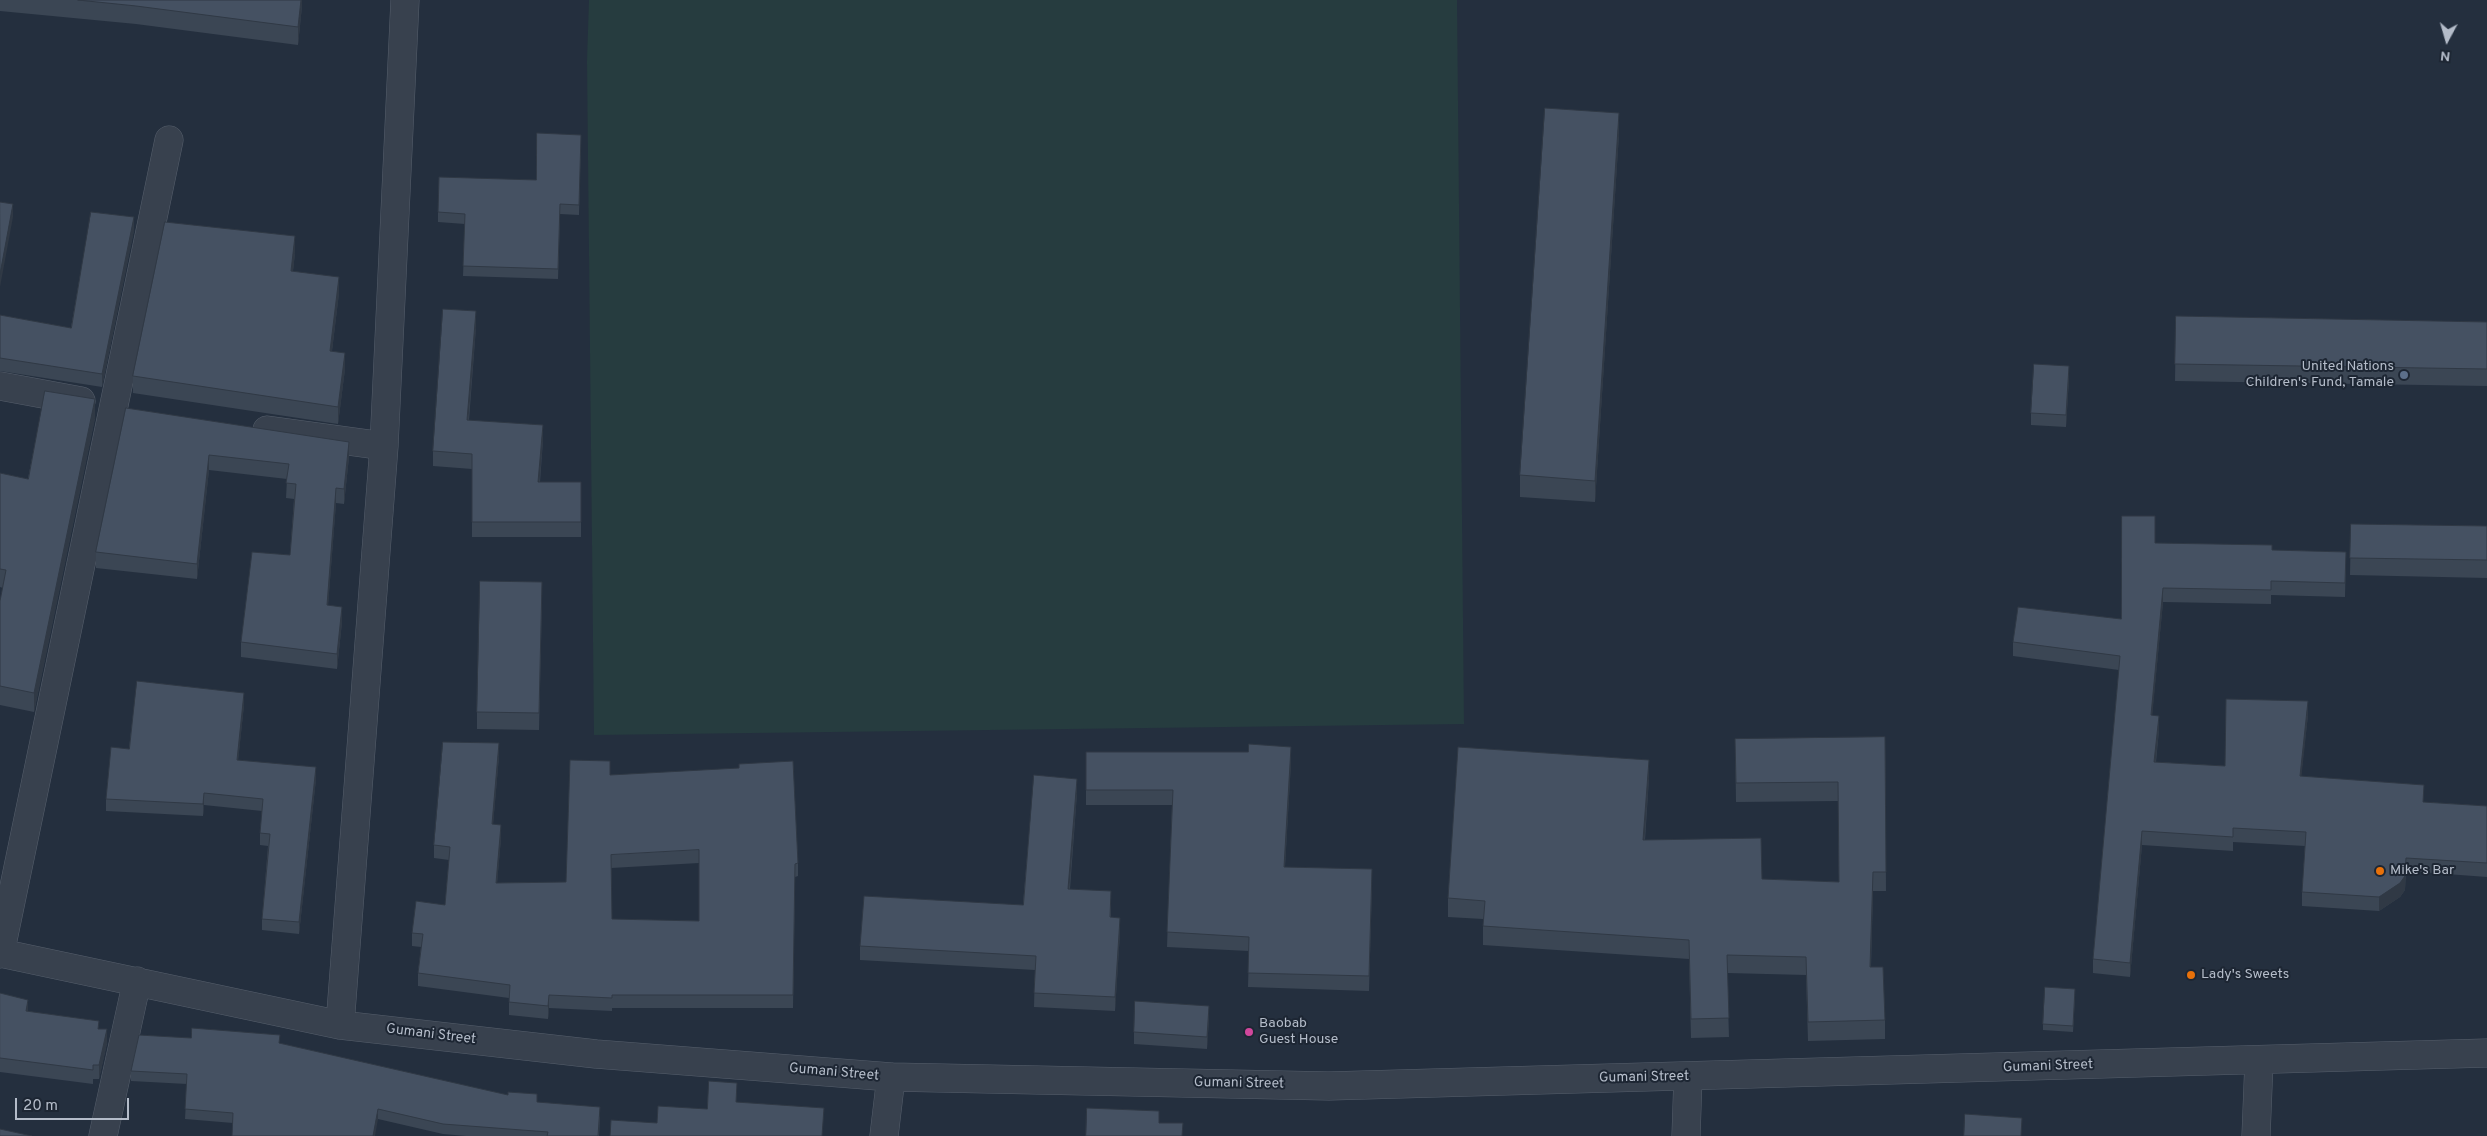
<!DOCTYPE html>
<style>
body{margin:0}
#map{position:relative;width:2487px;height:1136px;overflow:hidden;background:#242f3e;font-family:Overpass,sans-serif}
canvas{display:block}
.north{position:absolute;left:2422px;top:15px;width:50px;height:50px;-webkit-text-stroke:4px #1d2633;paint-order:stroke;rotate:186deg;font-size:14px;font-weight:700;line-height:20px;text-align:center;color:#b4bcc9}
.north::after{content:'';display:block;margin:auto;width:18px;height:22px;background:#b4bcc9;clip-path:polygon(50% 0,100% 100%,50% 72%,0 100%)}
.scale{position:absolute;left:15px;top:1098px;width:114px;height:22px;box-sizing:border-box;border:2px solid #b4bcc9;border-top:0;padding-left:6px;font-size:15px;line-height:18px;white-space:nowrap;color:#b4bcc9;-webkit-text-stroke:4px #1d2633;paint-order:stroke}
</style>
<div id="map">
<canvas width="2487" height="1136"></canvas>
<div class="north">N</div>
<div class="scale">20 m</div>
</div>
<script>
const c = document.querySelector('canvas').getContext('2d');
c.lineJoin = 'round';
function paint(path, color) { c.fillStyle = color; c.fill(path, 'evenodd'); }
function trace(path, color, width, dash) { c.strokeStyle = color; c.lineWidth = width; c.lineCap = dash ? 'butt' : 'round'; c.setLineDash(dash || []); c.stroke(path); }
function drawText(font, color, halo, rows, align = 'center') {
  c.font = font + ' Overpass,sans-serif'; c.lineWidth = 4; c.setLineDash([]); c.textBaseline = 'middle'; c.strokeStyle = halo; c.fillStyle = color; for (const [text, x, y, turn = 0] of rows) {
    c.save(); c.translate(x, y); c.rotate((+turn || 0) * Math.PI / 180); c.textAlign = isNaN(turn) ? turn : align; if (halo) c.strokeText(text, 0, 0); c.fillText(text, 0, 0); c.restore();
  }
}
paint(new Path2D(`
 M 589,0 L 1457,0 L 1464,724 L 594,735 L 587,61 Z`), '#263c3f');
const minor = new Path2D(`
 M 0,386 L 81,401
 M 267,430 L 384,446
 M 0,953 L 340,1025 L 596,1054 L 891,1077 L 1329,1086 L 2487,1053
 M 0,954 L 169,140
 M 340,1025 L 384,446 L 405,0
 M 103,1136 L 137,981
 M 884,1136 L 891,1077
 M 1686,1136 L 1688,1077
 M 2256,1136 L 2259,1061`);
trace(minor, '#565f6c', 29);
trace(minor, '#38414e', 28);
paint(new Path2D(`
 M 0,0 L 302,0 L 302,6 L 298,45 L 136,24 L 0,11 Z
 M 1619,134 L 1595,502 L 1520,497 L 1520,475 Z
 M 581,135 L 579,215 L 560,214 L 558,279 L 463,276 L 465,224 L 438,222 L 438,212 L 536,180 Z
 M 134,230 L 102,387 L 0,371 L 0,315 L 71,328 Z
 M 295,253 L 293,271 L 339,293 L 332,351 L 345,369 L 338,424 L 133,393 L 133,376 Z
 M 2176,316 L 2487,322 L 2487,386 L 2175,381 Z
 M 476,327 L 469,420 L 543,440 L 540,482 L 581,482 L 581,537 L 472,537 L 472,469 L 433,466 L 433,451 Z
 M 2069,378 L 2066,427 L 2031,425 L 2031,413 Z
 M 126,408 L 349,457 L 344,504 L 336,503 L 328,605 L 342,622 L 337,669 L 241,657 L 241,642 L 290,555 L 294,499 L 286,498 L 287,479 L 209,470 L 197,579 L 96,568 L 96,552 Z
 M 95,418 L 34,712 L 0,705 L 0,601 L 3,588 L 0,587 L 0,473 L 28,479 Z
 M 2351,524 L 2487,526 L 2487,578 L 2350,575 Z
 M 2155,543 L 2272,550 L 2346,552 L 2345,597 L 2271,595 L 2271,604 L 2163,602 L 2152,715 L 2159,730 L 2156,762 L 2225,766 L 2308,715 L 2301,776 L 2424,802 L 2487,806 L 2487,877 L 2406,871 L 2405,890 L 2400,897 L 2379,911 L 2302,906 L 2302,892 L 2305,846 L 2233,842 L 2233,851 L 2142,845 L 2130,977 L 2093,973 L 2093,959 L 2119,670 L 2013,656 L 2013,642 L 2121,619 Z
 M 542,599 L 539,730 L 477,729 L 477,712 Z
 M 244,705 L 238,760 L 316,779 L 299,934 L 262,930 L 262,919 L 268,846 L 260,845 L 260,833 L 262,811 L 204,805 L 203,816 L 106,811 L 106,799 L 129,749 Z
 M 1885,737 L 1886,891 L 1873,891 L 1871,967 L 1885,1020 L 1885,1039 L 1808,1041 L 1806,975 L 1727,973 L 1729,1037 L 1691,1038 L 1689,959 L 1483,945 L 1483,919 L 1448,917 L 1448,898 L 1649,778 L 1645,840 L 1762,879 L 1839,882 L 1838,801 L 1736,802 L 1735,739 Z
 M 1086,752 L 1291,762 L 1285,867 L 1372,884 L 1369,991 L 1248,987 L 1249,951 L 1167,947 L 1172,805 L 1086,805 Z
 M 499,756 L 493,824 L 501,838 L 497,883 L 566,882 L 610,775 L 798,863 L 798,876 L 795,877 L 793,1008 L 612,1008 L 612,1011 L 549,1008 L 548,1019 L 509,1015 L 509,998 L 418,986 L 418,973 L 421,947 L 412,946 L 412,933 L 445,905 L 449,860 L 434,858 L 434,845 ZM 699,863 L 699,921 L 612,919 L 611,868 Z
 M 1077,793 L 1070,889 L 1111,906 L 1111,917 L 1120,932 L 1115,1011 L 1034,1007 L 1035,970 L 860,960 L 860,946 L 1023,905 Z
 M 0,993 L 28,1011 L 99,1029 L 107,1043 L 99,1079 L 93,1079 L 93,1084 L 0,1072 Z
 M 2075,995 L 2073,1032 L 2043,1030 L 2043,1024 Z
 M 1209,1018 L 1207,1049 L 1134,1044 L 1134,1032 Z
 M 280,1044 L 537,1102 L 600,1117 L 599,1136 L 466,1136 L 443,1134 L 378,1119 L 233,1123 L 185,1119 L 187,1084 L 131,1081 L 131,1071 Z`), '#3b4654');
paint(new Path2D(`
 M 301,0 L 302,0 L 302,6 L 298,45 L 298,27 Z
 M 1619,113 L 1619,134 L 1595,502 L 1595,481 Z
 M 13,204 L 13,217 L 0,287 L 0,274 Z
 M 134,217 L 134,230 L 102,387 L 102,374 Z
 M 295,236 L 295,253 L 291,288 L 291,271 Z
 M 339,277 L 339,293 L 330,367 L 330,351 Z
 M 476,311 L 476,327 L 467,435 L 467,420 Z
 M 345,353 L 345,369 L 338,424 L 338,407 Z
 M 2069,366 L 2069,378 L 2066,427 L 2066,415 Z
 M 95,399 L 95,418 L 34,712 L 34,693 Z
 M 543,425 L 543,440 L 538,498 L 538,482 Z
 M 349,442 L 349,457 L 344,504 L 344,489 Z
 M 209,455 L 209,470 L 197,579 L 197,564 Z
 M 336,488 L 336,503 L 327,620 L 327,605 Z
 M 2163,588 L 2163,602 L 2151,729 L 2151,715 Z
 M 342,607 L 342,622 L 337,669 L 337,654 Z
 M 244,693 L 244,705 L 237,772 L 237,760 Z
 M 2308,701 L 2308,715 L 2300,790 L 2300,776 Z
 M 2159,716 L 2159,730 L 2154,775 L 2154,762 Z
 M 499,743 L 499,756 L 492,837 L 492,824 Z
 M 1291,747 L 1291,762 L 1284,881 L 1284,867 Z
 M 1649,760 L 1649,778 L 1643,858 L 1643,840 Z
 M 316,767 L 316,779 L 299,934 L 299,922 Z
 M 1077,779 L 1077,793 L 1068,903 L 1068,889 Z
 M 204,793 L 204,805 L 203,816 L 203,804 Z
 M 501,825 L 501,838 L 496,896 L 496,883 Z
 M 2142,831 L 2142,845 L 2130,977 L 2130,963 Z
 M 2406,858 L 2405,890 L 2400,897 L 2379,911 L 2379,897 Z
 M 1873,872 L 1873,891 L 1870,986 L 1870,967 Z
 M 1120,918 L 1120,932 L 1115,1011 L 1115,997 Z
 M 549,995 L 549,1008 L 548,1019 L 548,1006 Z
 M 28,1000 L 28,1014 L 26,1011 Z
 M 1209,1006 L 1209,1018 L 1207,1049 L 1207,1037 Z
 M 107,1029 L 107,1043 L 99,1079 L 99,1065 Z
 M 378,1109 L 378,1119 L 375,1136 L 373,1136 Z`), '#303945');
const building = new Path2D(`
 M 78,0 L 301,0 L 298,27 L 136,6 Z
 M 1545,108 L 1619,113 L 1595,481 L 1520,475 Z
 M 537,133 L 581,135 L 579,205 L 560,204 L 558,269 L 463,266 L 465,214 L 438,212 L 439,177 L 536,180 Z
 M 0,202 L 13,204 L 0,274 Z
 M 91,212 L 134,217 L 102,374 L 0,358 L 0,315 L 71,328 Z
 M 165,222 L 295,236 L 291,271 L 339,277 L 330,351 L 345,353 L 338,407 L 133,376 Z
 M 443,309 L 476,311 L 467,420 L 543,425 L 538,482 L 581,482 L 581,522 L 472,522 L 472,454 L 433,451 Z
 M 2176,316 L 2487,322 L 2487,369 L 2175,364 Z
 M 2034,364 L 2069,366 L 2066,415 L 2031,413 Z
 M 45,391 L 95,399 L 34,693 L 0,686 L 0,601 L 6,570 L 0,569 L 0,473 L 28,479 Z
 M 126,408 L 349,442 L 344,489 L 336,488 L 327,605 L 342,607 L 337,654 L 241,642 L 252,552 L 290,555 L 296,484 L 286,483 L 289,464 L 209,455 L 197,564 L 96,552 Z
 M 2122,516 L 2155,516 L 2155,543 L 2272,545 L 2272,550 L 2346,552 L 2345,583 L 2271,581 L 2271,590 L 2163,588 L 2151,715 L 2159,716 L 2154,762 L 2225,766 L 2226,699 L 2308,701 L 2300,776 L 2424,785 L 2423,802 L 2487,806 L 2487,863 L 2406,858 L 2405,876 L 2400,883 L 2379,897 L 2302,892 L 2306,832 L 2233,828 L 2233,837 L 2142,831 L 2130,963 L 2093,959 L 2120,656 L 2013,642 L 2018,607 L 2121,619 Z
 M 2351,524 L 2487,526 L 2487,560 L 2350,558 Z
 M 480,581 L 542,582 L 539,713 L 477,712 Z
 M 137,681 L 244,693 L 237,760 L 316,767 L 299,922 L 262,919 L 270,834 L 260,833 L 263,799 L 204,793 L 203,804 L 106,799 L 111,747 L 129,749 Z
 M 1885,737 L 1886,872 L 1873,872 L 1870,967 L 1883,967 L 1885,1020 L 1808,1022 L 1806,957 L 1727,955 L 1729,1018 L 1691,1019 L 1689,940 L 1483,926 L 1485,901 L 1448,898 L 1458,747 L 1649,760 L 1643,840 L 1761,838 L 1762,879 L 1839,882 L 1838,782 L 1736,783 L 1735,739 Z
 M 443,742 L 499,743 L 492,824 L 501,825 L 496,883 L 566,882 L 570,760 L 610,761 L 610,775 L 739,768 L 739,764 L 793,761 L 798,863 L 795,864 L 793,995 L 612,995 L 612,998 L 549,995 L 548,1006 L 509,1002 L 510,985 L 418,973 L 423,934 L 412,933 L 416,901 L 445,905 L 450,847 L 434,845 ZM 699,850 L 699,921 L 612,919 L 611,855 Z
 M 1249,744 L 1291,747 L 1284,867 L 1372,869 L 1369,976 L 1248,973 L 1249,937 L 1167,932 L 1173,790 L 1086,790 L 1086,752 L 1248,752 Z
 M 1034,775 L 1077,779 L 1068,889 L 1111,891 L 1110,917 L 1120,918 L 1115,997 L 1034,993 L 1036,956 L 860,946 L 864,896 L 1023,905 Z
 M 2045,987 L 2075,989 L 2073,1026 L 2043,1024 Z
 M 0,993 L 28,1000 L 26,1011 L 99,1021 L 98,1029 L 107,1029 L 99,1065 L 93,1065 L 93,1070 L 0,1058 Z
 M 1135,1001 L 1209,1006 L 1207,1037 L 1134,1032 Z
 M 192,1028 L 280,1035 L 279,1043 L 508,1095 L 508,1092 L 537,1094 L 537,1102 L 600,1107 L 598,1136 L 547,1136 L 548,1132 L 443,1124 L 378,1109 L 373,1136 L 232,1136 L 233,1113 L 185,1109 L 187,1074 L 131,1071 L 139,1035 L 191,1038 Z
 M 709,1081 L 737,1083 L 736,1102 L 824,1108 L 822,1136 L 610,1136 L 611,1120 L 657,1123 L 658,1106 L 707,1109 Z
 M 1087,1108 L 1159,1111 L 1159,1123 L 1183,1123 L 1182,1136 L 1086,1136 Z
 M 1965,1114 L 2022,1118 L 2021,1136 L 1964,1136 Z
 M 0,1129 L 32,1136 L 0,1136 Z`);
paint(building, '#455162');
trace(building, '#303945', 1);
for (const [x, y, r, color] of [
 [2404,375,5,"#5c6f8a"],
 [2380,871,5,"#e8710a"],
 [2191,975,5,"#e8710a"],
 [1249,1032,5,"#d1479c"]
]) { const dot = new Path2D(); dot.arc(x, y, r, 0, 2 * Math.PI); c.fillStyle = color; c.fill(dot); trace(dot, '#1d2633', 2); }
drawText('14px', '#b4bcc9', '#1d2633', [
 ["United Nations",2394,367,"right"],
 ["Children's Fund, Tamale",2394,383,"right"],
 ["Mike's Bar",2390,871],
 ["Lady's Sweets",2201,975],
 ["Baobab",1259,1024],
 ["Guest House",1259,1040]
], 'left');
drawText('14px', '#b4bcc9', '#1d2633', [
 ["Gumani Street",431,1035,7],
 ["Gumani Street",2048,1067,-2],
 ["Gumani Street",834,1073,5],
 ["Gumani Street",1644,1078,-1],
 ["Gumani Street",1239,1084,1]
]);
</script>
